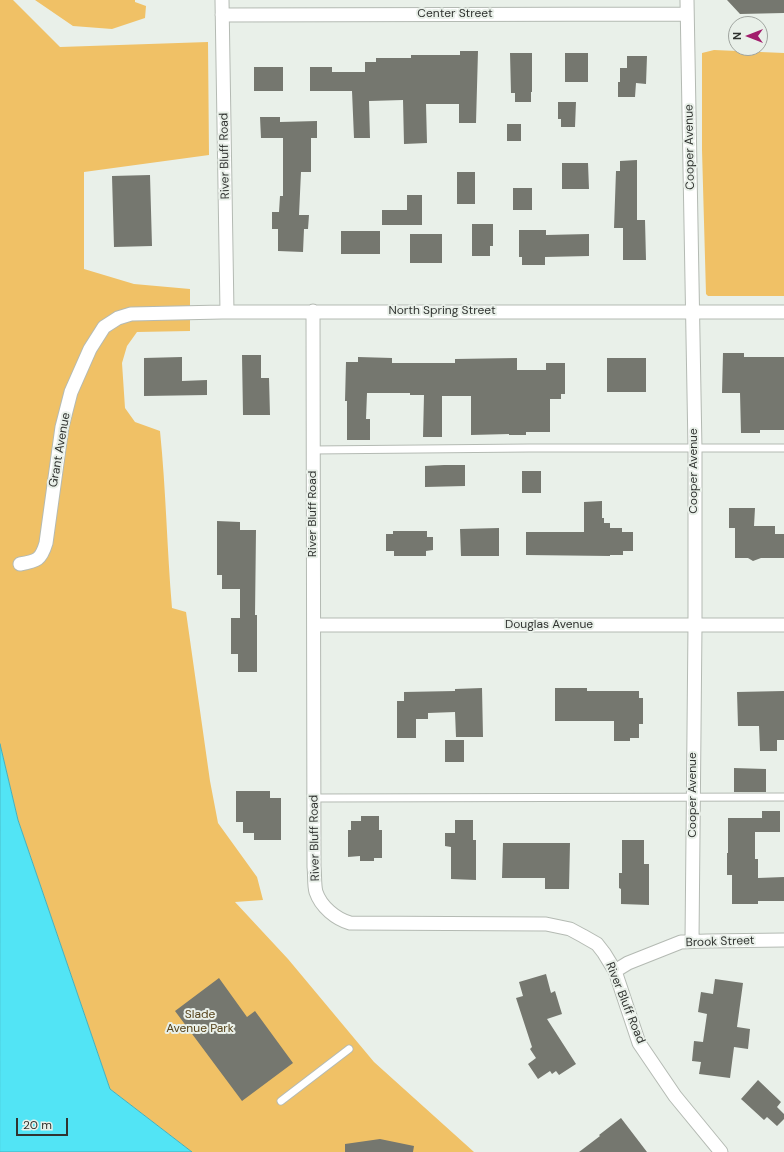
<!DOCTYPE html>
<style>
body{margin:0}
#map{position:relative;width:784px;height:1152px;overflow:hidden;background:#e9f0e9;font-family:"DM Sans",sans-serif}
canvas{display:block}
.north{position:absolute;left:728px;top:16px;width:40px;height:40px;box-sizing:border-box;background:#e9f0e9;border:1px solid #9fa49f;border-radius:50%;rotate:270deg;font-size:11px;font-weight:700;line-height:16px;text-align:center;color:#303330}
.north::after{content:'';display:block;margin:auto;width:14px;height:18px;background:#a21e6d;clip-path:polygon(50% 0,100% 100%,50% 72%,0 100%)}
.scale{position:absolute;left:16px;top:1118px;width:52px;height:18px;box-sizing:border-box;border:2px solid #303330;border-top:0;padding-left:5px;font-size:12px;line-height:14px;white-space:nowrap;color:#303330;-webkit-text-stroke:3px #e9f0e9;paint-order:stroke}
</style>
<div id="map">
<canvas width="784" height="1152"></canvas>
<div class="north">N</div>
<div class="scale">20 m</div>
</div>
<script>
const c = document.querySelector('canvas').getContext('2d');
c.lineJoin = 'round';
function paint(path, color) { c.fillStyle = color; c.fill(path, 'evenodd'); }
function trace(path, color, width, dash) { c.strokeStyle = color; c.lineWidth = width; c.lineCap = dash ? 'butt' : 'round'; c.setLineDash(dash || []); c.stroke(path); }
function drawText(font, color, halo, rows, align = 'center') {
  c.font = font + ' "DM Sans",sans-serif'; c.lineWidth = 4; c.setLineDash([]); c.textBaseline = 'middle'; c.strokeStyle = halo; c.fillStyle = color; for (const [text, x, y, turn = 0] of rows) {
    c.save(); c.translate(x, y); c.rotate((+turn || 0) * Math.PI / 180); c.textAlign = isNaN(turn) ? turn : align; if (halo) c.strokeText(text, 0, 0); c.fillText(text, 0, 0); c.restore();
  }
}
paint(new Path2D(`
 M 0,0 L 13,0 L 60,47 L 208,42 L 209,155 L 84,172 L 84,269 L 134,284 L 190,289 L 190,331 L 137,332 L 127,346 L 122,363 L 125,408 L 135,422 L 160,431 C 166,490 167,549 172,608 L 186,612 L 210,781 L 218,823 L 257,877 L 263,900 L 235,902 L 288,959 L 374,1062 L 474,1152 L 192,1152 L 110,1089 L 18,820 L 0,744 Z
 M 35,0 L 135,0 L 135,2 L 146,6 L 145,18 L 112,29 L 73,26 Z
 M 714,50 L 784,53 L 784,296 L 708,296 L 706,294 L 702,150 L 702,53 Z`), '#f0c166');
const water = new Path2D(`
 M 0,744 L 18,820 L 110,1089 L 192,1152 L 0,1152 Z`);
paint(water, '#52e4f5');
trace(water, '#48afba', 1);
paint(new Path2D(`
 M 727,0 L 784,0 L 784,13 L 740,14 Z
 M 460,51 L 478,51 L 476,123 L 459,123 L 459,104 L 426,104 L 427,143 L 404,144 L 403,100 L 369,101 L 370,138 L 354,138 L 352,91 L 310,91 L 310,67 L 332,67 L 332,72 L 365,72 L 365,62 L 376,62 L 376,58 L 411,58 L 411,55 L 460,55 Z
 M 510,53 L 532,53 L 532,92 L 531,92 L 531,102 L 515,102 L 515,93 L 511,93 Z
 M 565,53 L 588,53 L 588,82 L 565,82 Z
 M 627,56 L 647,56 L 646,84 L 636,83 L 635,97 L 618,97 L 618,82 L 620,82 L 620,68 L 627,68 Z
 M 254,67 L 283,67 L 283,91 L 254,91 Z
 M 558,102 L 576,102 L 575,127 L 561,127 L 561,119 L 558,119 Z
 M 260,117 L 280,117 L 280,122 L 317,121 L 317,138 L 311,138 L 311,172 L 301,172 L 299,215 L 309,215 L 308,229 L 304,229 L 303,252 L 278,251 L 278,229 L 272,229 L 272,212 L 279,212 L 280,196 L 283,196 L 283,138 L 261,138 Z
 M 507,124 L 521,124 L 521,141 L 507,141 Z
 M 637,160 L 637,220 L 645,220 L 646,260 L 623,260 L 623,228 L 614,228 L 616,171 L 620,171 L 620,161 Z
 M 562,163 L 588,163 L 589,189 L 562,189 Z
 M 457,172 L 475,172 L 475,204 L 457,204 Z
 M 150,175 L 152,246 L 114,247 L 112,176 Z
 M 513,188 L 532,188 L 532,210 L 513,210 Z
 M 407,195 L 422,195 L 422,225 L 382,225 L 382,210 L 407,210 Z
 M 472,224 L 493,224 L 493,246 L 490,246 L 490,256 L 472,256 Z
 M 519,230 L 546,230 L 546,235 L 589,234 L 589,256 L 545,257 L 545,265 L 522,265 L 522,257 L 519,257 Z
 M 341,231 L 380,231 L 380,254 L 341,254 Z
 M 410,234 L 442,234 L 442,263 L 410,263 Z
 M 723,353 L 744,353 L 744,357 L 784,357 L 784,430 L 760,430 L 760,433 L 741,433 L 740,393 L 722,393 Z
 M 242,355 L 261,355 L 261,378 L 269,378 L 270,415 L 243,415 Z
 M 182,357 L 182,381 L 207,380 L 207,395 L 144,396 L 144,358 Z
 M 358,357 L 392,358 L 392,363 L 455,363 L 455,359 L 517,358 L 517,370 L 546,370 L 546,363 L 565,363 L 565,394 L 561,394 L 561,399 L 550,399 L 550,432 L 526,432 L 526,435 L 509,435 L 509,434 L 471,435 L 471,396 L 442,396 L 442,437 L 423,437 L 424,395 L 410,395 L 410,393 L 367,393 L 366,419 L 370,419 L 370,440 L 347,440 L 347,401 L 345,401 L 346,362 L 358,362 Z
 M 607,358 L 646,358 L 646,392 L 607,392 Z
 M 444,465 L 465,465 L 465,486 L 425,487 L 425,466 Z
 M 522,471 L 541,471 L 541,493 L 522,493 Z
 M 602,501 L 602,518 L 604,518 L 604,523 L 610,523 L 610,528 L 622,528 L 622,532 L 633,532 L 633,551 L 623,551 L 623,555 L 610,555 L 610,556 L 526,555 L 526,532 L 584,532 L 584,502 Z
 M 729,508 L 755,508 L 754,526 L 775,526 L 775,534 L 784,534 L 784,558 L 761,558 L 753,561 L 748,558 L 735,558 L 735,528 L 729,528 Z
 M 217,521 L 240,522 L 240,530 L 256,530 L 255,615 L 257,615 L 257,672 L 238,672 L 238,654 L 231,654 L 231,618 L 240,618 L 240,589 L 222,589 L 222,575 L 217,575 Z
 M 499,528 L 499,556 L 461,556 L 460,529 Z
 M 393,531 L 427,531 L 427,537 L 433,537 L 433,550 L 426,551 L 426,556 L 394,556 L 394,551 L 386,551 L 386,534 L 393,534 Z
 M 482,688 L 483,737 L 456,737 L 455,712 L 428,713 L 428,719 L 416,719 L 416,738 L 397,738 L 397,701 L 404,701 L 404,692 L 455,691 L 455,689 Z
 M 555,688 L 587,688 L 587,691 L 639,691 L 639,698 L 643,698 L 643,724 L 639,724 L 639,738 L 630,738 L 630,741 L 614,741 L 614,721 L 555,721 Z
 M 784,691 L 784,740 L 777,740 L 777,751 L 760,751 L 759,726 L 738,726 L 737,692 Z
 M 445,740 L 464,740 L 464,762 L 445,762 Z
 M 734,768 L 766,769 L 766,792 L 734,792 Z
 M 236,791 L 270,791 L 270,798 L 281,798 L 281,840 L 254,840 L 254,833 L 243,833 L 243,822 L 236,822 Z
 M 762,811 L 780,811 L 780,832 L 755,832 L 755,859 L 758,859 L 758,878 L 784,877 L 784,901 L 758,901 L 758,904 L 732,904 L 732,875 L 727,875 L 727,853 L 728,853 L 728,818 L 762,818 Z
 M 361,816 L 379,816 L 379,830 L 382,830 L 382,858 L 374,858 L 374,861 L 360,861 L 360,856 L 348,857 L 348,830 L 351,830 L 351,821 L 361,821 Z
 M 455,820 L 473,820 L 473,840 L 476,840 L 476,880 L 451,879 L 451,847 L 445,846 L 445,833 L 455,833 Z
 M 622,840 L 644,840 L 644,864 L 649,864 L 649,905 L 621,904 L 621,889 L 619,888 L 619,873 L 622,873 Z
 M 503,843 L 570,843 L 569,889 L 545,889 L 545,878 L 502,878 Z
 M 546,974 L 551,993 L 555,991 L 562,1014 L 547,1019 L 576,1064 L 559,1075 L 556,1071 L 552,1074 L 550,1071 L 538,1079 L 528,1064 L 536,1058 L 530,1049 L 532,1047 L 516,998 L 523,996 L 519,982 Z
 M 219,978 L 247,1017 L 255,1011 L 293,1063 L 242,1101 L 175,1011 Z
 M 715,979 L 743,983 L 737,1027 L 750,1029 L 748,1049 L 734,1047 L 730,1078 L 699,1074 L 701,1062 L 692,1061 L 694,1041 L 703,1042 L 707,1014 L 698,1012 L 701,992 L 713,994 Z
 M 758,1080 L 781,1102 L 777,1107 L 784,1114 L 784,1119 L 777,1126 L 767,1117 L 764,1120 L 741,1099 Z
 M 621,1118 L 647,1152 L 579,1152 L 600,1136 L 599,1135 Z
 M 380,1139 L 414,1146 L 413,1152 L 345,1152 L 345,1144 Z`), '#75776f');
const lane = new Path2D(`
 M 313,450 L 529,448 L 784,448
 M 315,798 L 784,797
 M 281,1101 L 349,1049`);
const street = new Path2D(`
 M 222,0 L 227,312
 M 687,0 L 695,449 L 695,625 L 692,941
 M 222,15 L 687,14
 M 313,311 L 314,867 C 315,875 314,885 316,892 C 321,907 336,919 350,923 L 546,924 L 570,929 L 583,936 L 597,944 L 604,953 L 615,971 L 639,1043 L 675,1096 L 721,1152
 M 20,564 C 37,561 41,560 46,543 L 62,427 L 71,392 L 90,349 L 104,327 L 118,318 L 131,314 L 222,312 L 784,312
 M 314,625 L 784,625
 M 615,971 L 628,963 L 681,942 L 707,941 L 784,940`);
trace(lane, '#b4bab3', 9);
trace(street, '#b4bab3', 15);
trace(lane, '#fff', 7);
trace(street, '#fff', 13);
drawText('12px', '#303330', '#e9f0e9', [
 ["Center Street",455,14],
 ["Cooper Avenue",690,147,-91],
 ["River Bluff Road",225,156,-91],
 ["North Spring Street",442,311],
 ["Grant Avenue",60,450,-80],
 ["Cooper Avenue",694,471,-90],
 ["River Bluff Road",313,514,-90],
 ["Douglas Avenue",549,625],
 ["Cooper Avenue",693,795,-90],
 ["River Bluff Road",315,838,-91],
 ["Brook Street",720,942,-2],
 ["River Bluff Road",625,1003,68]
]);
drawText('12px', '#57441c', '#e9f0e9', [
 ["Slade",200,1015],
 ["Avenue Park",200,1029]
]);
</script>
